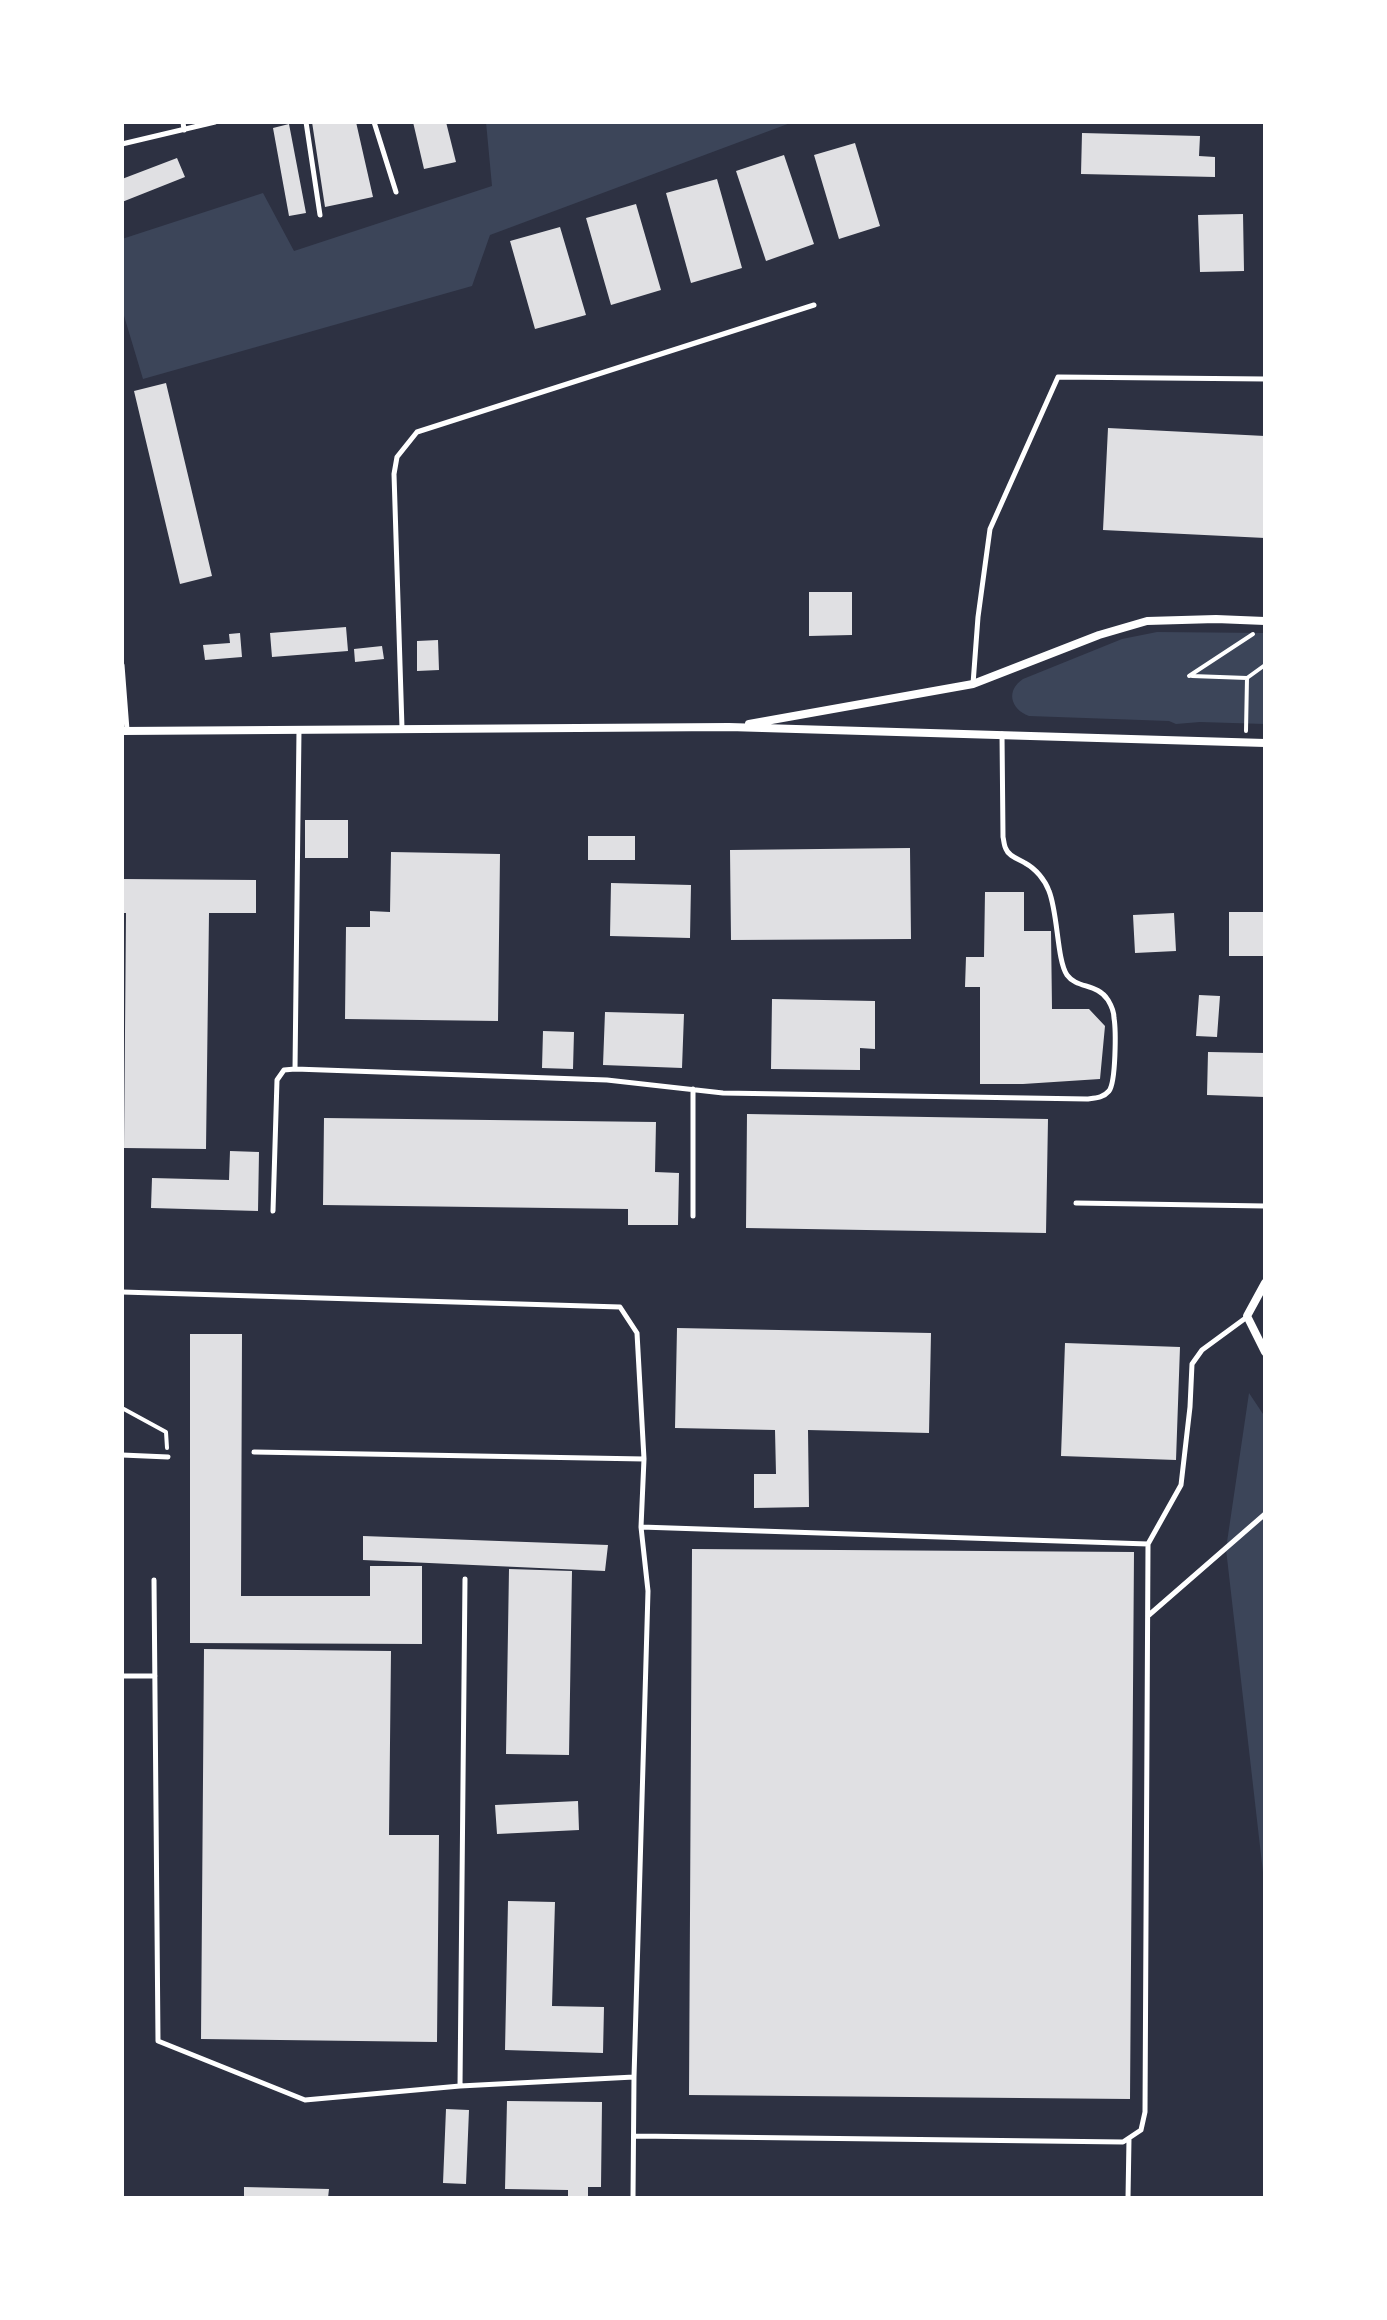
<!DOCTYPE html>
<style>
body{margin:0}
#map{position:relative;width:1387px;height:2320px;overflow:hidden;background:#2d3142;font-family:Barlow,sans-serif}
canvas{display:block}
.frame{position:absolute;inset:0;border:124px solid #fff;pointer-events:none}
</style>
<div id="map">
<canvas width="1387" height="2320"></canvas>
<div class="frame"></div>
</div>
<script>
const c = document.querySelector('canvas').getContext('2d');
c.lineJoin = 'round';
function paint(path, color) { c.fillStyle = color; c.fill(path, 'evenodd'); }
function trace(path, color, width, dash) { c.strokeStyle = color; c.lineWidth = width; c.lineCap = dash ? 'butt' : 'round'; c.setLineDash(dash || []); c.stroke(path); }
paint(new Path2D(`
 M 486,122 L 793,122 L 490,235 L 472,286 L 143,379 L 122,309 L 122,239 L 263,193 L 294,251 L 492,186 Z
 M 1157,632 L 1265,633 L 1265,724 L 1200,722 L 1176,724 L 1169,721 L 1029,716 C 1010,709 1006,690 1023,679 L 1122,639 Z
 M 1249,1393 L 1265,1417 L 1265,1890 L 1226,1549 Z`), '#3c4559');
paint(new Path2D(`
 M 312,122 L 356,122 L 373,197 L 325,207 Z
 M 413,122 L 446,122 L 456,162 L 424,169 Z
 M 289,124 L 306,213 L 289,216 L 273,128 Z
 M 1082,133 L 1200,136 L 1199,156 L 1215,157 L 1215,177 L 1081,174 Z
 M 855,143 L 880,226 L 839,239 L 814,155 Z
 M 784,155 L 814,244 L 766,261 L 736,171 Z
 M 177,158 L 185,177 L 122,202 L 122,179 Z
 M 717,179 L 742,268 L 691,283 L 666,193 Z
 M 636,204 L 661,290 L 611,305 L 586,218 Z
 M 1243,214 L 1244,271 L 1200,272 L 1198,215 Z
 M 560,227 L 586,315 L 535,329 L 510,241 Z
 M 166,383 L 212,576 L 180,584 L 134,391 Z
 M 1108,428 L 1265,436 L 1265,538 L 1103,530 Z
 M 809,592 L 852,592 L 852,635 L 809,636 Z
 M 346,627 L 348,651 L 272,657 L 270,633 Z
 M 240,633 L 242,657 L 205,660 L 203,645 L 230,643 L 229,634 Z
 M 438,640 L 439,670 L 417,671 L 417,641 Z
 M 382,646 L 384,659 L 355,662 L 354,649 Z
 M 305,820 L 348,820 L 348,858 L 305,858 Z
 M 588,836 L 635,836 L 635,860 L 588,860 Z
 M 910,848 L 911,939 L 731,940 L 730,850 Z
 M 391,852 L 500,854 L 498,1021 L 345,1019 L 346,927 L 370,927 L 370,911 L 390,912 Z
 M 122,879 L 256,880 L 256,913 L 209,913 L 206,1149 L 124,1148 L 126,913 L 122,913 Z
 M 611,883 L 691,885 L 690,938 L 610,936 Z
 M 985,892 L 1024,892 L 1024,931 L 1051,931 L 1052,1009 L 1089,1009 L 1105,1026 L 1100,1079 L 1023,1084 L 980,1084 L 980,987 L 965,987 L 966,957 L 984,957 Z
 M 1229,912 L 1265,912 L 1265,956 L 1229,956 Z
 M 1174,913 L 1176,951 L 1135,953 L 1133,915 Z
 M 1199,995 L 1220,996 L 1217,1037 L 1196,1036 Z
 M 772,999 L 875,1001 L 875,1049 L 860,1048 L 860,1070 L 771,1069 Z
 M 605,1012 L 684,1014 L 682,1068 L 603,1065 Z
 M 543,1031 L 574,1032 L 573,1069 L 542,1068 Z
 M 1208,1052 L 1265,1053 L 1265,1097 L 1207,1095 Z
 M 747,1114 L 1048,1119 L 1046,1233 L 746,1228 Z
 M 324,1118 L 656,1122 L 655,1172 L 679,1173 L 678,1225 L 628,1225 L 628,1209 L 323,1205 Z
 M 230,1151 L 259,1152 L 258,1211 L 151,1208 L 152,1178 L 229,1180 Z
 M 677,1328 L 931,1333 L 929,1433 L 808,1430 L 809,1507 L 754,1508 L 754,1474 L 776,1474 L 775,1430 L 675,1428 Z
 M 190,1334 L 242,1334 L 241,1596 L 370,1596 L 370,1566 L 422,1566 L 422,1644 L 190,1643 Z
 M 1065,1343 L 1180,1347 L 1176,1460 L 1061,1456 Z
 M 363,1536 L 608,1545 L 605,1571 L 363,1560 Z
 M 692,1549 L 1134,1552 L 1130,2099 L 689,2095 Z
 M 509,1569 L 572,1571 L 569,1755 L 506,1754 Z
 M 204,1649 L 391,1651 L 389,1835 L 439,1835 L 437,2042 L 201,2039 Z
 M 578,1801 L 579,1830 L 497,1834 L 495,1805 Z
 M 508,1901 L 555,1902 L 552,2006 L 604,2007 L 603,2053 L 505,2050 Z
 M 507,2101 L 602,2102 L 601,2187 L 588,2187 L 588,2198 L 568,2198 L 568,2190 L 505,2189 Z
 M 446,2109 L 469,2110 L 466,2184 L 443,2183 Z
 M 244,2187 L 329,2189 L 328,2198 L 244,2198 Z`), '#e0e0e3');
trace(new Path2D(`
 M 1189,676 L 1253,634
 M 1192,676 L 1247,678 L 1265,665
 M 1246,731 L 1247,678
 M 122,1408 L 166,1432 L 167,1448`), '#fff', 4);
trace(new Path2D(`
 M 183,122 L 184,130
 M 306,122 L 320,215
 M 374,122 L 396,192
 M 122,144 L 215,122
 M 122,665 L 127,730
 M 973,684 L 978,617 L 990,529 L 1058,377 L 1265,379
 M 402,728 L 394,474 L 397,457 L 417,432 L 814,305
 M 299,730 L 295,1069 L 607,1080 L 723,1093 L 1087,1099 C 1096,1098 1103,1098 1109,1091 C 1116,1082 1116,1030 1114,1018 C 1114,1012 1111,1005 1108,1000 C 1097,983 1077,989 1067,975 C 1057,961 1058,913 1049,891 C 1045,880 1036,869 1025,863 C 1019,859 1009,857 1006,849 C 1004,846 1004,841 1003,837 L 1002,734
 M 1076,1203 L 1265,1206
 M 273,1211 L 277,1080 L 284,1070 L 295,1069
 M 693,1216 L 693,1089
 M 122,1292 L 620,1307 L 637,1333 L 644,1459 L 641,1527 L 648,1591 L 634,2077 L 633,2198
 M 254,1452 L 644,1459
 M 122,1455 L 168,1457
 M 641,1527 L 1148,1544
 M 154,1580 L 158,2041 L 305,2100 L 460,2086 L 634,2077
 M 1149,1615 L 1265,1514
 M 122,1676 L 155,1676
 M 460,2086 L 465,1579
 M 635,2136 L 1123,2142 L 1141,2130 L 1145,2112 L 1148,1544 L 1181,1485 L 1190,1407 L 1192,1364 L 1202,1350 L 1247,1317
 M 1128,2198 L 1129,2139`), '#fff', 5);
trace(new Path2D(`
 M 749,724 L 973,684 L 1099,635 L 1147,621 L 1216,619 L 1265,621
 M 122,731 L 729,727 L 1265,743
 M 1265,1283 L 1247,1316 L 1265,1352`), '#fff', 8);
</script>
